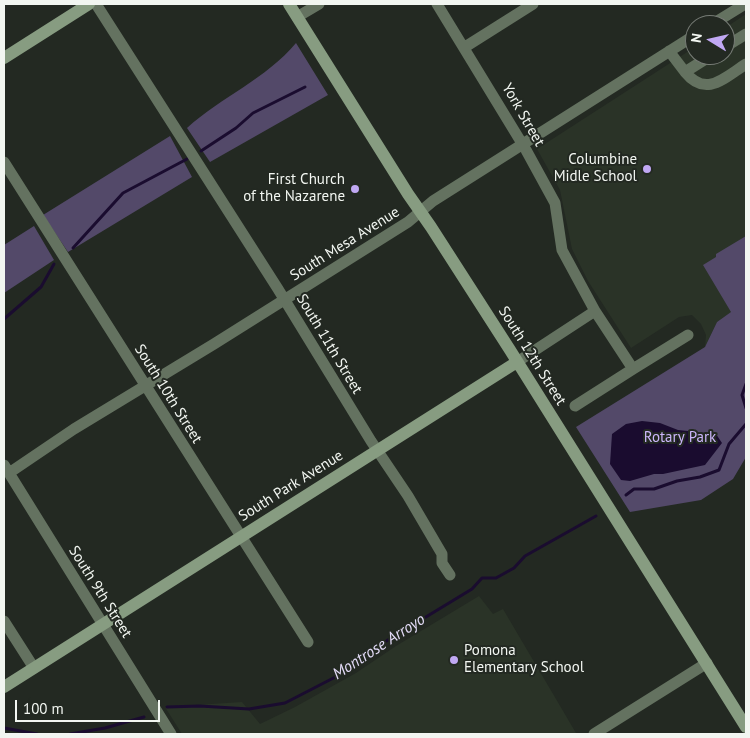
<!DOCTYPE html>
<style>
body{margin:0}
#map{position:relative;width:750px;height:738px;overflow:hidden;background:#232922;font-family:"PT Sans",sans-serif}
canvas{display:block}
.frame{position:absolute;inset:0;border:5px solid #f2f6f1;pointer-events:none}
.north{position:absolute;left:685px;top:15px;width:50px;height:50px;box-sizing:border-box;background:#232922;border:1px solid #767b75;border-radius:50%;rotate:279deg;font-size:14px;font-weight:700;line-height:20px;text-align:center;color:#f2f6f1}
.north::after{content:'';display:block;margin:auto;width:18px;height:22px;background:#c0a8f3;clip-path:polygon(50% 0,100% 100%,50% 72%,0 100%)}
.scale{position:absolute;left:15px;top:700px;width:145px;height:22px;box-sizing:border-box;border:2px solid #f2f6f1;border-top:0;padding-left:6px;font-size:15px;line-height:18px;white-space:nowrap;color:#f2f6f1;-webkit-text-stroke:4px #232922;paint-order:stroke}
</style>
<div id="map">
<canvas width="750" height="738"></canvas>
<div class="frame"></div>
<div class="north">N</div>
<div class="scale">100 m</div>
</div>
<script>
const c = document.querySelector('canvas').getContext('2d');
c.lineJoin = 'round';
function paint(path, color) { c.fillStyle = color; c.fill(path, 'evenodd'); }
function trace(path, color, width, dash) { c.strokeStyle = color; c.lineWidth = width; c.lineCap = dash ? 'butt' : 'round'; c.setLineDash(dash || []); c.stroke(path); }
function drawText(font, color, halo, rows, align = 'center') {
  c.font = font + ' "PT Sans",sans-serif'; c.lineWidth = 4; c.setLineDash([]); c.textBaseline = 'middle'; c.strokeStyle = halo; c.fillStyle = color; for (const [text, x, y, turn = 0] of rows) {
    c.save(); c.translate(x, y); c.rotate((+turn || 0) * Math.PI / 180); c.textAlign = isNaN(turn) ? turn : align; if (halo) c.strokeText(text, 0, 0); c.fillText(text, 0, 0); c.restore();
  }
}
paint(new Path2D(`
 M 746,14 L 746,302 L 717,322 L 705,347 L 706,335 L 701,324 L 692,315 L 679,317 L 631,348 L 588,281 L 572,249 L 560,190 L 537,149 L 695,47 L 695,55 L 725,55 L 725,28 Z
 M 479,596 L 493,614 L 503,609 L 576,733 L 574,734 L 182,734 L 165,707 L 242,702 L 260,724 L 295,707 L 356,673 L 396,646 Z`), '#2a3327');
paint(new Path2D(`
 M 296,43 L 328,95 L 210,162 L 187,128 C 221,97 266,79 296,43 Z
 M 170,136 L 192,177 L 68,252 L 43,215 Z
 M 34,226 L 54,260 L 4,293 L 4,245 Z
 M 746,236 L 746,457 L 733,479 L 701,500 L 630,512 L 576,427 L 705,347 L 717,322 L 731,312 L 703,265 L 716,257 L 716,254 Z`), '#534969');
paint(new Path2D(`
 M 642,421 L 660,423 L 678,430 L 716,434 L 722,443 L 705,465 L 663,474 L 654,474 L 630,481 L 621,480 L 610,464 L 612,434 L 626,424 Z`), '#1a0c2f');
trace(new Path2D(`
 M 201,151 L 236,128 L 253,113 L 305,87
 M 73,248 L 123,193 L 187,159
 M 4,319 L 41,287 L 54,264
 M 746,384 L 742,395 L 746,408
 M 626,495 L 634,489 L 654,489 L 677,481 L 700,477 L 719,470 L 729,444 L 746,424
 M 167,707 L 200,706 L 249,709 L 285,703 L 347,671 L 360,657 L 472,589 L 482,578 L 496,578 L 514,568 L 525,556 L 596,516
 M 4,728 L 37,734
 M 70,734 L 105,728 L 144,717`), '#1a0c2f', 3);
trace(new Path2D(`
 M 96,4 L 278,289 L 371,441 L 408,496 L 442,554 L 442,563 L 450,575
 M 437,4 L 526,150 L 555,203 L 562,250 L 595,311 L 633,369 L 575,406
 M 297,17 L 319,4
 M 711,25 L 745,4
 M 465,47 L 533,4
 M 725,47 L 746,34
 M 669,51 L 685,72 L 712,55
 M 685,72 C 706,98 724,78 746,64
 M 4,162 L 308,642
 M 517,362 L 595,311
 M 633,369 L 688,335
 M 4,465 L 171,734
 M 9,473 L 74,429 L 214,344 L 408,222 L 433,201 L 695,35
 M 4,621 L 34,668
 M 594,734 L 707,663`), '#647260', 11);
trace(new Path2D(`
 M 289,4 L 408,194 L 431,227 L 510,350 L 746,727
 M 4,58 L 89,4
 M 4,687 L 517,362`), '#879c81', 12);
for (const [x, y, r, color] of [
 [647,169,5,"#c0a8f3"],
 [355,189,5,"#c0a8f3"],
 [454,660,5,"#c0a8f3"]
]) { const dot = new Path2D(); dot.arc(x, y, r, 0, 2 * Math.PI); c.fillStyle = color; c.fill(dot); trace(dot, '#232922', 2); }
drawText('15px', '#f2f6f1', '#232922', [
 ["York Street",523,115,60],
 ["South Mesa Avenue",345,244,-32],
 ["South 11th Street",329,344,59],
 ["South 12th Street",532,356,58],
 ["South 10th Street",168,394,58],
 ["South Park Avenue",291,486,-32],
 ["South 9th Street",100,592,58]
]);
drawText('15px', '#f2f6f1', '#232922', [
 ["Columbine",637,160],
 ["Midle School",637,177],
 ["First Church",345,180],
 ["of the Nazarene",345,197],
 ["Pomona",464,651,"left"],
 ["Elementary School",464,668,"left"]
], 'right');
drawText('15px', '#ccb6fb', '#232922', [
 ["Rotary Park",680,438]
]);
drawText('italic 16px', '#e5ddf9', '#232922', [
 ["Montrose Arroyo",379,647,-33]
]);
</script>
